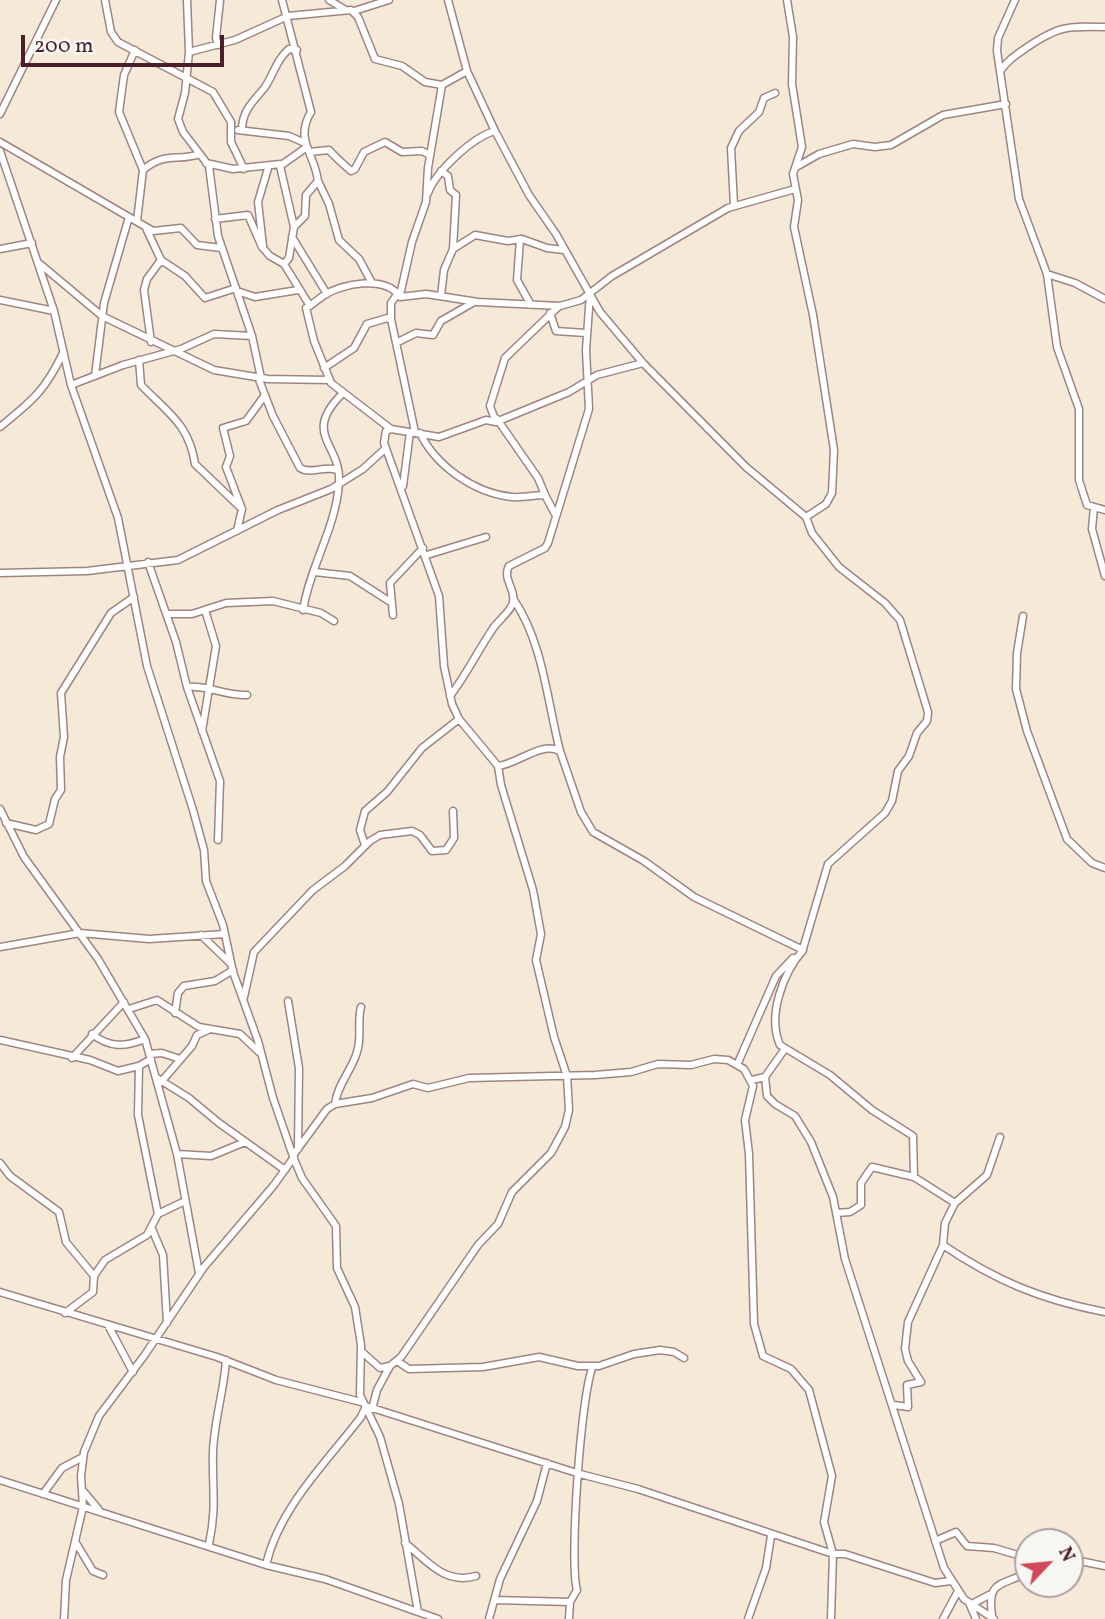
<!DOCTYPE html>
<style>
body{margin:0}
#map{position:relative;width:1105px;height:1619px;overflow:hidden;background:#f5e9d8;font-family:Vollkorn,serif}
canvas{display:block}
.north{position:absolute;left:1014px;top:1528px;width:70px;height:70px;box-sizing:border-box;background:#f6f6f2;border:2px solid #b1a0a2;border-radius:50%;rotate:64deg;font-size:19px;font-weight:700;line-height:28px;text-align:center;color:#4a1f2b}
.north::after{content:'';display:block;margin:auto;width:24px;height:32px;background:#d1495b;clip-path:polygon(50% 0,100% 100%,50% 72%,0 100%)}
.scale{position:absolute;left:21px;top:35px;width:203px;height:32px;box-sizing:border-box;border:4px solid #4a1f2b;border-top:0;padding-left:9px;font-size:21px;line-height:24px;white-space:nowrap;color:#4a1f2b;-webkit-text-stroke:5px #f6f6f2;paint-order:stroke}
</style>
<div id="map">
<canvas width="1105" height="1619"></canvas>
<div class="north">N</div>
<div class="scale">200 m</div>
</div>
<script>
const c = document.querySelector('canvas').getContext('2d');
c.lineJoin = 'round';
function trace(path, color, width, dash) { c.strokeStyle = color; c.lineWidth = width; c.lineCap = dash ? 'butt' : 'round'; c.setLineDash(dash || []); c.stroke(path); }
const minor = new Path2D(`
 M 105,0 L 111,32 L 118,42 L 213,92 L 231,122 L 231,142 L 244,169
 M 187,0 L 189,52 L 185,93 L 178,119 L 183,132 L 209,166 L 218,236 L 252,336 L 261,378
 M 282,0 L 311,112 C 294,140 315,154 318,181 L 306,195 L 305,216 L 294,227 L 289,258 L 284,264
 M 329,0 L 344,9
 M 448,0 L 467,71 L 495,131 L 529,195 L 556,234 L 600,312 L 643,363 L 746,467 L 806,517 L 826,504 L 832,493 L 834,450 L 813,315 L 794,227 L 798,200 L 793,174 L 802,147 L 792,84 L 793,37 L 787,0
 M 1015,0 L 998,38 L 997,51 L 1019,199 L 1047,274 L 1057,347 L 1079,409 L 1079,480 L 1087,505 L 1105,510
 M 354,11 L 389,0
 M 218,45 L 216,38 L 220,0
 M 135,50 L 124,75 L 119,112 L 143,170 L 137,221
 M 189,52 L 235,40 L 288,16 L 351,10 L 358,17 L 375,59 L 402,66 L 425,82 L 442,85
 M 1001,70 C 1008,60 1016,55 1026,48 C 1058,26 1067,26 1105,27
 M 0,114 L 56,0
 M 238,130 L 289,136 L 305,143
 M 242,130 C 242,110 254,101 265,87 C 274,74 276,60 289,49 L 297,50
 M 0,142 L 153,231 L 181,228 L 197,245 L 221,248
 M 0,151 L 54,311 L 71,385 L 118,518 L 147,666 L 193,810 L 204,850 L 206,881 L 223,925 L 233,972 L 258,1041 L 273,1098 L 294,1159 L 302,1178 L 336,1226 L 337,1268 L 355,1307 L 361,1345 L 360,1395 L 380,1437 L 399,1504 L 418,1612
 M 309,152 L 329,150 C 336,158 342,163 351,171 L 355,169 L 364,152 L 385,142 L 402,152 L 422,151 L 430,155
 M 206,163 L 233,169 L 281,164
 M 798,166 L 819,154 L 853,144 L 875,147 L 891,145 L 943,115 L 1006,104
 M 143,170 C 165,151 177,162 200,154
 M 441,171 L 448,176 L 450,190 L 456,195 L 453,249 L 444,270 L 441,296
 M 318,181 L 329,204 L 339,240 L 359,259 L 372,283
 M 428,193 C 436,171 473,137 495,131
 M 734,205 L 731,148 L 739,131 L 759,112 L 764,98 L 775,93
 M 215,219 L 248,215 L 262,247 L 270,256 L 284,264 L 310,306
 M 294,227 L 280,166 L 307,147
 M 146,228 L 161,260 L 147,279 L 144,290 L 151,342
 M 292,237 L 327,294
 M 520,239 L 517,280 L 531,305
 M 263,246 L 258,202 L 269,165
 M 0,249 L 32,243
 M 453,249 L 475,235 L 508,241 L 522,239 L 547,248 L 564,250
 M 161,260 L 185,276 L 205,298 L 236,288
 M 40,264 L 102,316 L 214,370 L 268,379 L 329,380
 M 1047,274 L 1075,283 L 1105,299
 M 237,291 L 255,297 L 298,290
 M 398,293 L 391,303 L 391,319 L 415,432
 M 400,295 L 412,242 L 426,202 L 428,168 L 442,85 L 467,71
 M 0,300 L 54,311
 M 550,313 L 556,331 L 586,333
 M 396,343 L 416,333 L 433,335 L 441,321 L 474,302
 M 139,360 L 141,385 C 168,413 189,424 195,464 L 242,509
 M 643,363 L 597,375 L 569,392 L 496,422 L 486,420 L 439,437 L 391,429 L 331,383 L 314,341 L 306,308 C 312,305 317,300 323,296 C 342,283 386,275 400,297 L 426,294 L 478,302 L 560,306 L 581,300 L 612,276 L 728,208 L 795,189
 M 324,368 L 354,348 L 367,324 L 391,317
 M 95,376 L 104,303 L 129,217
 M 258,377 L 273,416 L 300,468 C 311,475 324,465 337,470
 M 71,385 L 123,365 L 181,349 L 214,334 L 252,336
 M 497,419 L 538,478 L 545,495
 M 496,422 L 490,406 L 505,358 L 558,307
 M 0,427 C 32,401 45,391 63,353
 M 420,433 C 436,466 474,493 512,497 C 523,498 535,495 545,495 L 555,514
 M 403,486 L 410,432
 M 1094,507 L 1092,529 L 1105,576
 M 237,531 L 242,509 L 226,467 L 230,456 L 223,428 L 246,421 L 265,395
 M 427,555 L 486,537
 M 148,562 L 176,642 L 187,687 L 220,781 L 218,840
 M 315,572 L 350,576 L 392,603
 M 0,573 L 87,571 L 178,560 L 278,510 L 331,489 L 363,469 L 386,448
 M 514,600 C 543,643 547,700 560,751
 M 303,610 C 310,566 336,528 339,483 C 342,444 301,435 342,394
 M 167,614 L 192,614 L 226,603 L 273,601 L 321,613 L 334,621
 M 393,615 L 390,583 L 423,548
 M 1023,616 L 1017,653 L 1016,689 L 1027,731 L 1067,839 L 1092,863 L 1105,868
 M 187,687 C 209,685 225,696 247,695
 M 450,696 C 467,674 478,650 494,627 C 499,620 512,610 513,602 C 516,589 502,579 509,566 L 545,548 L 548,543 L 589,409 L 586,350 L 590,294
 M 202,731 L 216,646 L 205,610
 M 498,766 C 518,764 541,741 560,751 L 581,812 L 593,832 L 644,861 L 694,897 L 803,950 C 783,973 767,1016 780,1045 L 830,1075 L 872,1110 L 913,1136 L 914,1177
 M 0,809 L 24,857 L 98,959 L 145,1039 L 177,1154 L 199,1273
 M 6,823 L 36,830 L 49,824 L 55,799 L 61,790 L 60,757 L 64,737 L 61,693 L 111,613 L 134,597
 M 365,845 L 360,830 L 365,811 L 387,792 L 422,748 L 459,719
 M 201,935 L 230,963
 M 0,947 L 80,933 L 149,939 L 225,934
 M 802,952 L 828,864 L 885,813 L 892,801 L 898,771 L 909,756 L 917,733 L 927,721 L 928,712 L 900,620 L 885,603 L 839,567 L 812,533 L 806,517
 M 244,997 L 254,952 L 313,890 L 345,866 L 370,841 L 380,835 L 412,831 L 420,835 L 432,851 L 446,850 L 454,838 L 453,811
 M 288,1001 L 299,1068 L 298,1149
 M 129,1009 L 157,1000 L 199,1027 L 240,1034 L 259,1052
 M 175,1013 L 178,993 L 184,986 L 215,981 L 233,970
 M 92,1034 C 110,1048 125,1047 145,1039
 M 0,1040 L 90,1060 L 118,1071 L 139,1066 L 151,1059
 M 150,1054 L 162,1053 L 180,1059
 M 72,1058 L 124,1002
 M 737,1065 L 776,976 L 793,958
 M 139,1066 L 138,1115 L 158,1214
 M 765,1077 L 767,1096 L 775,1104 L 795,1116 L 811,1142 L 833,1197 L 845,1259 L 944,1568 L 964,1599 L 994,1619
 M 157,1078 L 189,1098 L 219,1123 L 285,1170
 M 752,1080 L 765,1077 L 784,1050
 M 161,1082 L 192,1046 L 197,1035 L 208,1030
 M 335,1104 L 372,1098 L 413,1084 L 428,1088 L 469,1078 L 595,1075 L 631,1072 L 658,1064 L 691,1065 L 714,1059 L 728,1060 L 744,1069 L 753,1086 L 745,1120 L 749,1154 L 754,1324 L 763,1356 L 791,1369 L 809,1390 L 832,1476 L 824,1522 L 833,1554 L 831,1619
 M 177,1154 L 211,1156 L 245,1142
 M 294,1154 L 327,1109 L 335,1104 C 337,1085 352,1070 357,1052 C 362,1038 357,1021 361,1007
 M 0,1163 L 10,1176 L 59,1212 L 66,1242 L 94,1276 L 93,1292 L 65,1313
 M 836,1213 L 850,1212 L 861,1205 L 861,1183 L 872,1167 L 914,1177 L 955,1203
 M 152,1229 L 163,1255 L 167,1323
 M 943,1245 C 996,1281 1042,1300 1105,1312
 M 94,1276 L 105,1260 L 147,1235 L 158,1214 L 185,1201
 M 0,1292 L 217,1357 L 276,1380 L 361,1402
 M 109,1327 L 133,1372
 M 361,1351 L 380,1368 L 390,1366 L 401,1357 L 478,1245 L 498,1224 L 512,1192 L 551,1153 L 565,1127 L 569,1110 L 567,1076 L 554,1037 L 536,960 L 541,934 L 533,890 L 501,785 L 498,766 L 459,719 L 452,704 L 444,666 L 439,596 L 384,443 L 386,431 L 391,429
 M 397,1361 L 409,1369 L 483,1367 L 539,1357 L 578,1366 L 599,1366 L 634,1354 L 660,1350 L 674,1352 L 684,1358
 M 894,1405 L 908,1407 L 907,1385 L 921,1382 L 908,1361 L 905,1349 L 908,1322 L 943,1245 L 945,1223 L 955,1203 L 987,1175 L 1000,1137
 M 372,1409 L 377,1390 L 390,1366
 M 0,1480 L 266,1565 L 325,1579 L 438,1619
 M 84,1492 L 99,1510
 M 43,1494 L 62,1468 L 83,1457
 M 935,1541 L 956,1532 L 967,1546 L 994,1548 L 1028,1558
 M 76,1543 L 93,1571 L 103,1575
 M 405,1543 C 428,1561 444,1585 476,1576
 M 209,1544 C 217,1507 212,1488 213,1452 C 214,1421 224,1391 226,1360
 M 1070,1559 L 1105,1566
 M 266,1565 C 279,1508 326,1463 361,1417 L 366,1406 L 580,1474 L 638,1489 L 833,1554 L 845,1554 L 935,1583 L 951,1581
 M 495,1600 L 570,1602
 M 992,1616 C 987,1579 1001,1587 1028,1572
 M 64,1619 L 66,1580 L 83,1507 L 81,1476 L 84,1452 L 99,1416 L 144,1356 L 204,1267 L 274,1185 L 294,1157
 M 489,1619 L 500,1579 L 537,1501 L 547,1463
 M 569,1619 L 570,1602 L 577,1590 C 569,1563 581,1392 593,1366
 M 748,1619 L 766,1568 L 771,1536
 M 943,1619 L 958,1591
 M 976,1619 L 970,1605 L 989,1595`);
trace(minor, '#a08482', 9);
trace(minor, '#fff', 6);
</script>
